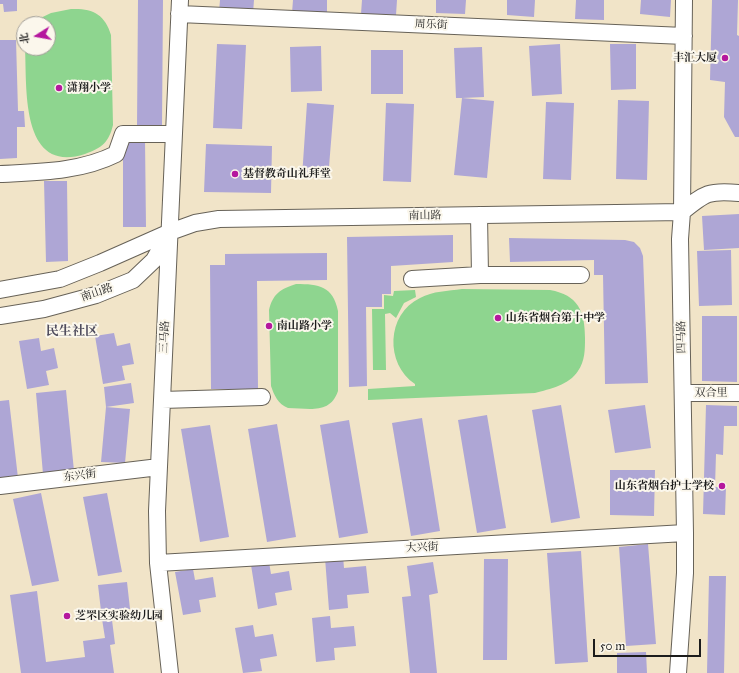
<!DOCTYPE html>
<meta charset="utf-8">
<style>
body{margin:0}
#map{position:relative;width:739px;height:673px;overflow:hidden;background:#f1e4c8;font-family:"IM FELL Great Primer","Noto Serif SC",serif}
canvas{display:block}
.north{position:absolute;left:16px;top:16px;width:40px;height:40px;box-sizing:border-box;background:#fbf7ec;border:1px solid #a29f99;border-radius:50%;rotate:259deg;font-size:11px;font-weight:700;line-height:16px;text-align:center;color:#1c1c1c}
.north::after{content:'';display:block;margin:auto;width:14px;height:18px;background:#b5179e;clip-path:polygon(50% 0,100% 100%,50% 72%,0 100%)}
.scale{position:absolute;left:593px;top:639px;width:108px;height:18px;box-sizing:border-box;border:2px solid #1c1c1c;border-top:0;padding-left:5px;font-size:12px;line-height:14px;white-space:nowrap;color:#1c1c1c;-webkit-text-stroke:3px #fbf7ec;paint-order:stroke}
</style>
<div id="map">
<canvas width="739" height="673"></canvas>
<div class="north">北</div>
<div class="scale">50 m</div>
</div>
<script>
const c = document.querySelector('canvas').getContext('2d');
c.lineJoin = 'round';
function paint(path, color) { c.fillStyle = color; c.fill(path, 'evenodd'); }
function trace(path, color, width, dash) { c.strokeStyle = color; c.lineWidth = width; c.lineCap = dash ? 'butt' : 'round'; c.setLineDash(dash || []); c.stroke(path); }
function drawText(font, color, halo, rows, align = 'center') {
  c.font = font + ' "IM FELL Great Primer","Noto Serif SC",serif'; c.lineWidth = 4; c.setLineDash([]); c.textBaseline = 'middle'; c.strokeStyle = halo; c.fillStyle = color; for (const [text, x, y, turn = 0] of rows) {
    c.save(); c.translate(x, y); c.rotate((+turn || 0) * Math.PI / 180); c.textAlign = isNaN(turn) ? turn : align; if (halo) c.strokeText(text, 0, 0); c.fillText(text, 0, 0); c.restore();
  }
}
paint(new Path2D(`
 M 71,9 C 92,8 105,14 111,35 L 113,125 C 109,142 102,148 85,154 C 20,175 27,87 25,48 L 48,48 L 48,24 L 28,24 L 51,13 Z
 M 296,284 C 319,284 333,286 338,311 L 338,391 C 330,415 308,408 288,408 C 278,404 274,395 271,386 L 269,310 C 273,294 280,289 296,284 Z
 M 462,289 L 550,290 C 578,295 585,311 585,338 C 585,350 585,361 578,371 C 569,385 550,389 535,393 L 368,400 L 368,389 L 415,386 L 415,384 C 385,364 386,314 420,298 C 433,291 448,291 462,289 Z
 M 415,290 L 416,297 L 404,303 L 396,318 L 390,313 L 385,314 L 386,370 L 373,370 L 372,309 L 384,309 L 384,295 L 393,296 L 394,291 Z`), '#8ed58f');
paint(new Path2D(`
 M 0,0 L 17,0 L 17,11 L 4,12 L 3,4 L 0,4 Z
 M 138,0 L 163,0 L 162,126 L 137,126 Z
 M 220,0 L 254,0 L 253,13 L 219,12 Z
 M 293,0 L 327,0 L 327,14 L 292,13 Z
 M 362,0 L 397,0 L 396,15 L 361,14 Z
 M 436,0 L 466,0 L 465,14 L 436,13 Z
 M 507,0 L 535,0 L 534,17 L 507,15 Z
 M 576,0 L 604,0 L 604,20 L 575,19 Z
 M 641,0 L 671,0 L 670,17 L 640,14 Z
 M 712,0 L 738,0 L 737,35 L 739,36 L 739,137 L 735,137 L 724,117 L 725,82 L 710,80 Z
 M 0,40 L 16,40 L 18,111 L 24,111 L 25,127 L 17,127 L 17,158 L 0,159 Z
 M 217,44 L 246,45 L 242,129 L 213,128 Z
 M 560,44 L 562,94 L 532,96 L 529,46 Z
 M 610,44 L 636,44 L 636,89 L 611,90 Z
 M 321,46 L 322,91 L 291,92 L 290,47 Z
 M 482,47 L 484,97 L 462,98 L 494,101 L 487,178 L 454,175 L 462,98 L 456,98 L 454,48 Z
 M 371,50 L 403,50 L 403,94 L 371,94 Z
 M 618,100 L 649,101 L 647,180 L 616,179 Z
 M 546,102 L 574,103 L 571,180 L 543,179 Z
 M 307,103 L 334,105 L 328,179 L 302,177 Z
 M 386,103 L 414,104 L 411,182 L 383,181 Z
 M 123,140 L 145,140 L 146,227 L 123,227 Z
 M 206,144 L 272,146 L 271,193 L 204,192 Z
 M 44,181 L 67,181 L 68,261 L 46,262 Z
 M 739,214 L 739,248 L 704,250 L 702,216 Z
 M 453,235 L 453,262 L 391,266 L 391,294 L 382,294 L 382,307 L 366,307 L 367,386 L 349,387 L 347,237 Z
 M 509,238 L 625,240 L 634,242 L 640,248 L 643,256 L 648,383 L 605,384 L 603,275 L 594,275 L 594,260 L 510,262 Z
 M 731,250 L 732,305 L 699,306 L 697,251 Z
 M 327,253 L 327,280 L 257,281 L 258,389 L 211,389 L 210,265 L 225,265 L 225,254 Z
 M 702,316 L 737,316 L 737,382 L 702,381 Z
 M 114,333 L 117,346 L 130,343 L 134,364 L 122,366 L 125,380 L 103,384 L 95,336 Z
 M 39,338 L 41,351 L 54,348 L 58,368 L 46,371 L 49,385 L 27,389 L 19,341 Z
 M 131,383 L 134,403 L 106,407 L 130,409 L 125,463 L 101,462 L 106,407 L 104,387 Z
 M 66,390 L 74,471 L 43,474 L 36,393 Z
 M 9,400 L 18,478 L 0,480 L 0,401 Z
 M 561,405 L 580,518 L 551,523 L 532,410 Z
 M 645,405 L 651,448 L 615,453 L 608,410 Z
 M 706,405 L 737,406 L 737,426 L 724,426 L 723,455 L 716,454 L 715,487 L 726,487 L 725,515 L 703,514 Z
 M 487,415 L 506,528 L 477,533 L 458,420 Z
 M 422,418 L 440,531 L 411,536 L 392,423 Z
 M 349,420 L 368,533 L 339,538 L 320,425 Z
 M 277,424 L 296,537 L 267,542 L 248,429 Z
 M 210,425 L 229,537 L 200,542 L 181,429 Z
 M 610,470 L 655,470 L 654,516 L 610,515 Z
 M 41,493 L 59,581 L 32,586 L 13,499 Z
 M 107,493 L 122,572 L 98,576 L 83,497 Z
 M 648,544 L 656,644 L 626,646 L 619,547 Z
 M 581,551 L 588,662 L 555,664 L 547,553 Z
 M 343,556 L 344,568 L 366,566 L 369,593 L 347,595 L 348,608 L 329,610 L 325,558 Z
 M 484,559 L 508,559 L 507,660 L 483,660 Z
 M 269,562 L 271,574 L 289,571 L 292,590 L 275,593 L 277,605 L 258,609 L 251,565 Z
 M 433,562 L 438,593 L 429,595 L 437,673 L 410,673 L 402,597 L 411,596 L 407,566 Z
 M 193,569 L 195,580 L 213,577 L 216,597 L 199,600 L 201,612 L 183,615 L 175,572 Z
 M 709,576 L 726,576 L 724,673 L 707,673 Z
 M 127,582 L 130,609 L 111,612 L 115,644 L 110,645 L 114,673 L 21,673 L 10,595 L 37,591 L 46,662 L 85,657 L 83,641 L 105,638 L 102,619 L 92,621 L 90,613 L 101,611 L 98,585 Z
 M 330,616 L 331,628 L 354,626 L 356,646 L 334,648 L 335,660 L 316,662 L 312,618 Z
 M 253,625 L 255,637 L 273,634 L 277,656 L 260,659 L 262,671 L 243,673 L 235,628 Z
 M 646,652 L 647,673 L 617,673 L 617,653 Z`), '#aea6d5');
const minor = new Path2D(`
 M 179,14 L 684,36
 M 0,174 C 39,172 80,172 116,154 L 123,134 L 174,134
 M 479,215 L 480,275
 M 412,279 L 480,275 L 581,275
 M 0,290 L 60,279 L 100,263 L 170,232 L 195,223 L 219,219 L 682,212 C 705,193 709,190 739,193
 M 0,316 L 44,309 L 96,295 L 133,280 L 154,260 L 168,235
 M 684,393 L 739,393
 M 162,400 L 262,397
 M 0,486 L 159,467
 M 158,563 L 685,533
 M 170,673 L 158,563 L 157,511 L 180,0
 M 678,673 L 685,573 L 685,533 L 680,239 L 682,212 L 684,0`);
trace(minor, '#676258', 18);
trace(minor, '#fff', 16);
for (const [x, y, r, color] of [
 [725,58,4,"#b5179e"],
 [59,88,4,"#b5179e"],
 [235,174,4,"#b5179e"],
 [498,318,4,"#b5179e"],
 [269,326,4,"#b5179e"],
 [722,486,4,"#b5179e"],
 [67,616,4,"#b5179e"]
]) { const dot = new Path2D(); dot.arc(x, y, r, 0, 2 * Math.PI); c.fillStyle = color; c.fill(dot); trace(dot, '#fbf7ec', 1.5); }
drawText('11px', '#1c1c1c', '#fbf7ec', [
 ["周乐街",431,25,2],
 ["南山路",425,216,-1],
 ["南山路",97,293,-19],
 ["三马路",165,337,-87],
 ["四马路",682,337,-91],
 ["双合里",711,393],
 ["东兴街",80,476,-7],
 ["大兴街",422,548,-3]
]);
drawText('bold 11px', '#1c1c1c', '#fbf7ec', [
 ["丰汇大厦",717,58,"right"],
 ["潇翔小学",67,88],
 ["基督教奇山礼拜堂",243,174],
 ["山东省烟台第十中学",506,318],
 ["南山路小学",277,326],
 ["山东省烟台护士学校",714,486,"right"],
 ["芝罘区实验幼儿园",75,616]
], 'left');
drawText('bold 13px', '#4f4c5d', '#fbf7ec', [
 ["民生社区",72,332]
]);
</script>
